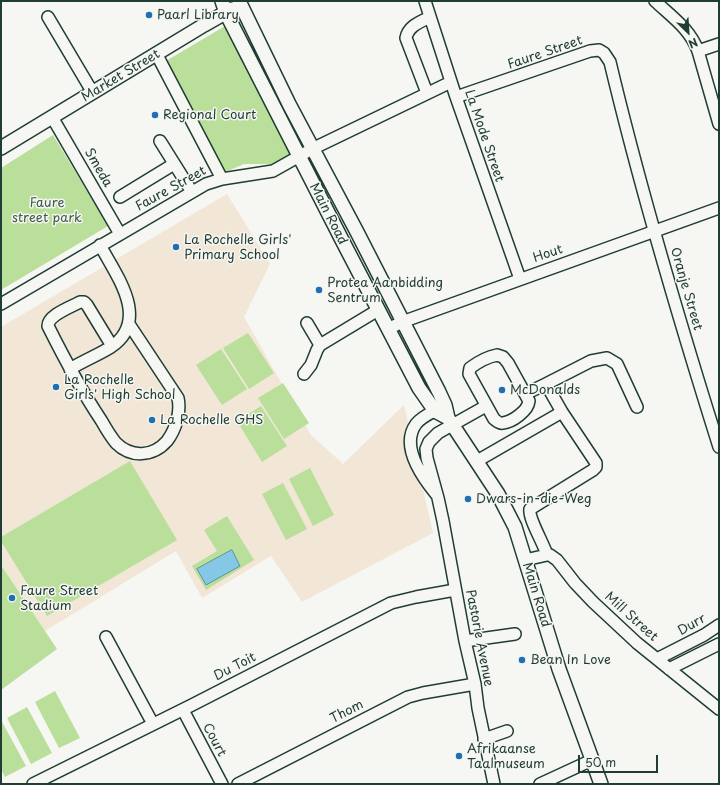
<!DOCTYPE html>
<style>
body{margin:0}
#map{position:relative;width:720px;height:785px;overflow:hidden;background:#f6f6f2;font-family:"Playpen Sans",sans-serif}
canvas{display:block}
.frame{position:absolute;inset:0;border:2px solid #1f3d34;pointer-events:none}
.north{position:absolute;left:668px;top:12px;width:40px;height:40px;-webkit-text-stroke:3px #f6f6f2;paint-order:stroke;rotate:155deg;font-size:11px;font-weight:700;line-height:16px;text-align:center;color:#1f3d34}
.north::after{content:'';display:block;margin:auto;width:14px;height:18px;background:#1f3d34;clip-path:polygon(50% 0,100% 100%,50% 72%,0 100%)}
.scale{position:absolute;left:578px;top:755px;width:80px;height:18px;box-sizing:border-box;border:2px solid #1f3d34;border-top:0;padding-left:5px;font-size:12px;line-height:14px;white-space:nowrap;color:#1f3d34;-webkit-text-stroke:3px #f6f6f2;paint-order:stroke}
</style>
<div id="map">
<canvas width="720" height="785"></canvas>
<div class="frame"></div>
<div class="north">N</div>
<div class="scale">50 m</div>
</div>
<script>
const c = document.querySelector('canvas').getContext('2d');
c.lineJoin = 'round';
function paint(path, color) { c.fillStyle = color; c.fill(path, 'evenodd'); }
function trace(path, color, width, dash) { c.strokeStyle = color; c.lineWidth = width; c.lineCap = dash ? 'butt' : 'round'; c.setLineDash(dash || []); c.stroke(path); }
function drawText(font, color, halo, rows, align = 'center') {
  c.font = font + ' "Playpen Sans",sans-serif'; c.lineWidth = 3; c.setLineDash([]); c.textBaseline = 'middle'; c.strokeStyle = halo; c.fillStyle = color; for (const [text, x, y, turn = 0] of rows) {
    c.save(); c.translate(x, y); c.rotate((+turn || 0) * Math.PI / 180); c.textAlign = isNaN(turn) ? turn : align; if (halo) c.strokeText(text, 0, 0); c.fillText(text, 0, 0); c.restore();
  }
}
paint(new Path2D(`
 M 227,194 L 270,264 L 244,317 L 311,435 L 343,464 L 404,405 L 433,533 L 302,602 L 271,556 L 202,598 L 176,551 L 45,631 L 1,565 L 1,327 Z`), '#f2e6d7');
paint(new Path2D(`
 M 225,26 L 297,155 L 282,164 L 244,164 L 225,172 L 166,61 Z
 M 53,135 L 108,226 L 1,290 L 1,168 Z
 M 248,333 L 274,373 L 249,389 L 223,348 Z
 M 221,349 L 247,389 L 222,405 L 196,365 Z
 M 283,383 L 309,423 L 284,439 L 258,398 Z
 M 261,406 L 287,446 L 262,462 L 237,421 Z
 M 130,461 L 177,540 L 47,616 L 1,541 L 1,537 Z
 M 310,468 L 334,515 L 313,526 L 289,479 Z
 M 283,483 L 307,529 L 286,540 L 262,494 Z
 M 227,516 L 254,560 L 206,590 L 192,566 L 217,551 L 204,530 Z
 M 1,565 L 57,649 L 1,690 Z
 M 55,691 L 80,738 L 59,748 L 35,702 Z
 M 27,707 L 52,753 L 31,764 L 7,718 Z
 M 1,720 L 26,766 L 5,777 L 1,769 Z`), '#b9df9b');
const water = new Path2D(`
 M 232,550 L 240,566 L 206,585 L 197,569 Z`);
paint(water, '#84c8e5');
trace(water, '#5c909e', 1);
const minor = new Path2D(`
 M 425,1 L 456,97 L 520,279
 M 655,1 C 672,17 690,29 698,51 L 719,124
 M 48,17 L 93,93
 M 698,51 L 719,44
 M 157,55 L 222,179
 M 427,93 L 406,38 C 408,26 420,22 430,17
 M 456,97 L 590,51 L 599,50 L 604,53 L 610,62 C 641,192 679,320 719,447
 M 52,117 L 120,234
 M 160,141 L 192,192
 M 120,197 L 174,164
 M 1,304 L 206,184 L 222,179 L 273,171 L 312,149 L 451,82
 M 307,323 L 320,345
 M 388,329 L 402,322 L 719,208
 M 112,346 L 87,305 L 84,302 L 80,302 C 71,307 48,315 48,326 C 64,358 81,390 101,420 C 105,427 110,436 116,443 C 131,458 153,457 167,441 C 176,429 181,412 178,398 L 129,324
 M 497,355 L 503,357 L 508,363 L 529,401 C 528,411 512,422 503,423 C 499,424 497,421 494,419 L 469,374 L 470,368 C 478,362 487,357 497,355 Z
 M 70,369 C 83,361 98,355 111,347 C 151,320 116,275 100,245
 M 304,374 L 311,365 L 317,350 L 320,345 L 378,310
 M 546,384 L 591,361 L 607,358 L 617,364 L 637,407
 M 525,394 L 546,384 L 562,412 L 596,463 L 596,467 L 593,470 L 530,509 C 528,518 544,544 547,555
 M 486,406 L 438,433 L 429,442 L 426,449 L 427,458 L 438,498 L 443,521 L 465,641 L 475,684 L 478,708 L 494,784
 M 477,461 L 562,412
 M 436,494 C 422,477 400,446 416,424 C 422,416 433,412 442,407
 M 525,560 L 547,555 L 550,555 L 557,560 L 575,583 L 593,602 L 637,643 L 719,709
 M 106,637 L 153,724
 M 465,641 L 515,634
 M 657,659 L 704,635 L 719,625
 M 669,669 L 719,644
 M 183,710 L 222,784
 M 484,739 L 507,731
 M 33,784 L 192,705 L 391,603 L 416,597 L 455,590
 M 238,784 L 408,697 L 423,693 L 475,684
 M 540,784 L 592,760`);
const major = new Path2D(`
 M 222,1 L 226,13 L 342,240 L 419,388 L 435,411 L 448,418
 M 239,1 L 289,104 L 357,232 L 439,392 L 445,405 L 448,418 L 498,494 L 515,527 L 559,669 L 601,784
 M 1,148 L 204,25 L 232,9`);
trace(minor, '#1f3d34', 14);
trace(major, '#1f3d34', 16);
trace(minor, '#f6f6f2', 11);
trace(major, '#f6f6f2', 13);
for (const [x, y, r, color] of [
 [149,15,4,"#1f6fb2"],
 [155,115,4,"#1f6fb2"],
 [176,247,4,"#1f6fb2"],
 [319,290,4,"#1f6fb2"],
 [56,387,4,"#1f6fb2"],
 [502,390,4,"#1f6fb2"],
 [152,420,4,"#1f6fb2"],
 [468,499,4,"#1f6fb2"],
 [12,598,4,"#1f6fb2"],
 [522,660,4,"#1f6fb2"],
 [459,756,4,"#1f6fb2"]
]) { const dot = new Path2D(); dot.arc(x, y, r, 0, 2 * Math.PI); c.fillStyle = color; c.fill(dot); trace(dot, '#f6f6f2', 1.5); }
drawText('13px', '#1f3d34', '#f6f6f2', [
 ["Paarl Library",157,15],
 ["Regional Court",163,115],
 ["La Rochelle Girls'",184,240],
 ["Primary School",184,255],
 ["Protea Aanbidding",327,283],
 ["Sentrum",327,298],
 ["La Rochelle",64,380],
 ["Girls' High School",64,395],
 ["McDonalds",510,390],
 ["La Rochelle GHS",160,420],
 ["Dwars-in-die-Weg",476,499],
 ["Faure Street",20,591],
 ["Stadium",20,606],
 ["Bean In Love",530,660],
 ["Afrikaanse",467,749],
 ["Taalmuseum",467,764]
], 'left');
drawText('13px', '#1f3d34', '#f6f6f2', [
 ["Faure Street",545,53,-19],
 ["Market Street",121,76,-31],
 ["La Mode Street",484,136,71],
 ["Smeda",98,168,60],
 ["Faure Street",171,189,-29],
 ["Main Road",328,214,63],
 ["Hout",548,254,-19],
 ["Oranje Street",686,289,74],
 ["Main Road",536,595,73],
 ["Mill Street",631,617,42],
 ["Durr",692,625,-30],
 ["Pastorie Avenue",479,638,79],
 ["Du Toit",235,667,-27],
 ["Thom",347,712,-27],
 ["Court",214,740,62]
]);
drawText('13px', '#3e5d49', '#f6f6f2', [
 ["Faure",47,203],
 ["street park",47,218]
]);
</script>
